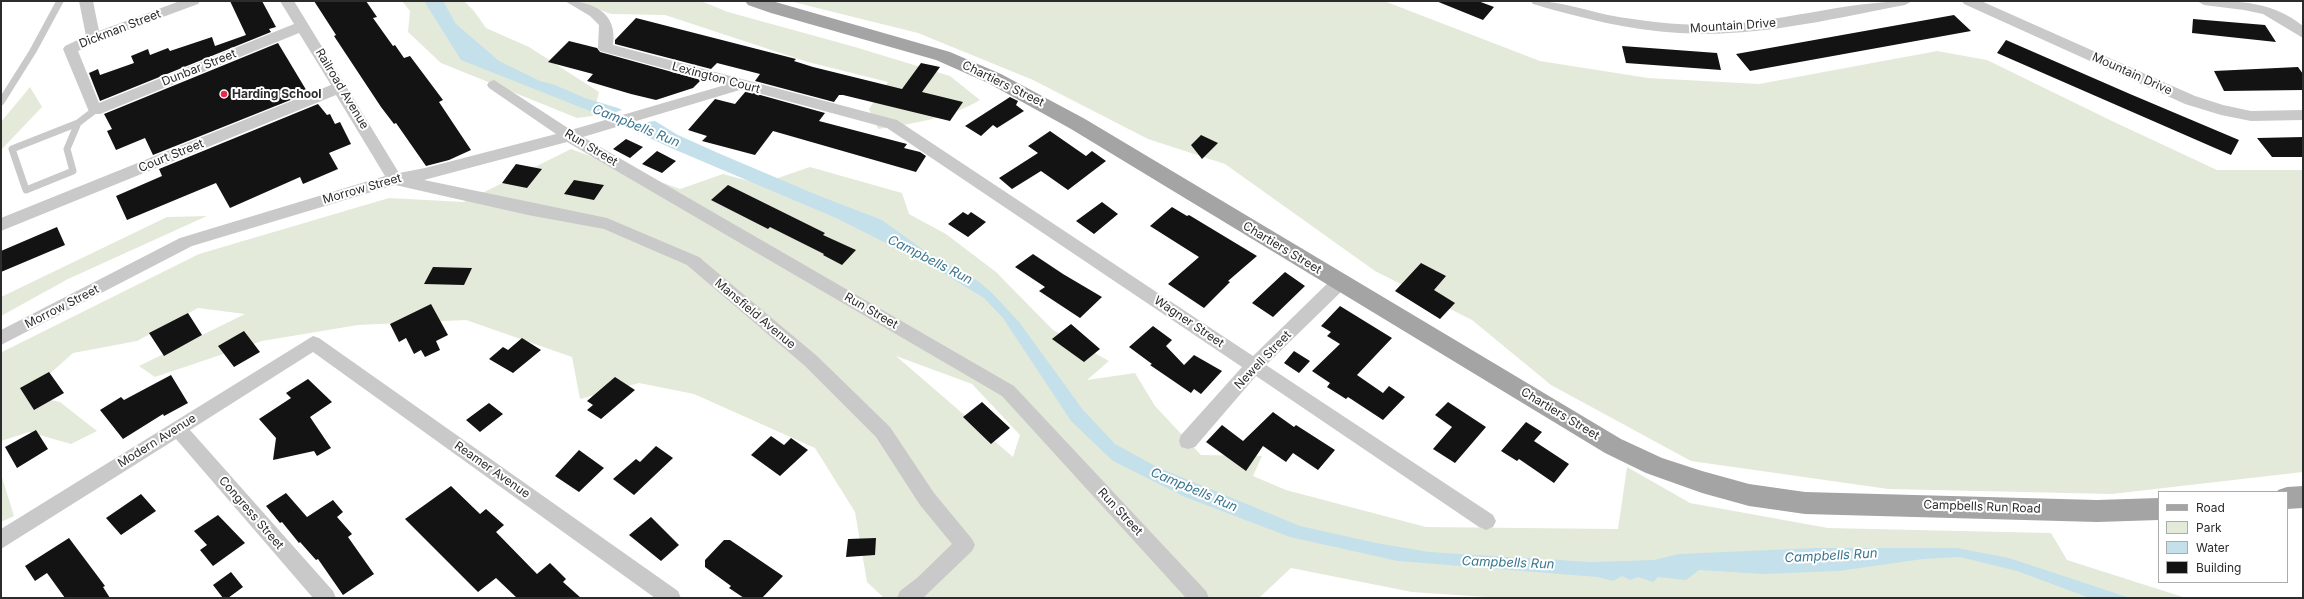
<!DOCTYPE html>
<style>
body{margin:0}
#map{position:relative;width:2304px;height:599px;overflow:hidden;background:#fff;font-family:Inter,sans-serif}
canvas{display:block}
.frame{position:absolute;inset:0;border:2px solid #2c2c2c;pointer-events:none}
.legend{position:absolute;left:2158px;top:491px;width:130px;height:92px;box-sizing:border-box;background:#fff;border:1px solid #ababab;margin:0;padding:5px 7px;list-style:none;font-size:12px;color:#2c2c2c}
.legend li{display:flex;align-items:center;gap:8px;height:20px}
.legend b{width:20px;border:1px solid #ababab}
</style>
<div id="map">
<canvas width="2304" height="599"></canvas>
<div class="frame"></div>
<ul class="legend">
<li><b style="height:5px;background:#a4a4a4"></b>Road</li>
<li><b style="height:11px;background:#e4ead9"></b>Park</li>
<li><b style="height:11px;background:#c4e0eb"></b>Water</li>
<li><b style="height:11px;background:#131313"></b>Building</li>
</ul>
</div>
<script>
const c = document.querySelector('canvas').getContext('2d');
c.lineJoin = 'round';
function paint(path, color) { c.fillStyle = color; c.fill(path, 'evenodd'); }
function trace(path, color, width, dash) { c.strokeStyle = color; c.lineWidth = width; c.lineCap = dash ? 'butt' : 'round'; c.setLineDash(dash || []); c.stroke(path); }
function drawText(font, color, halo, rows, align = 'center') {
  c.font = font + ' Inter,sans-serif'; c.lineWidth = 4; c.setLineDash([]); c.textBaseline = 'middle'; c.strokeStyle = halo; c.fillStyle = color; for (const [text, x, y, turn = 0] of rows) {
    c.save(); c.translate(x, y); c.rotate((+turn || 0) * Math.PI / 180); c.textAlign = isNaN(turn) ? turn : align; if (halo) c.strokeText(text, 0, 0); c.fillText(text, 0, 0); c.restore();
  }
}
paint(new Path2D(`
 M 402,1 L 464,1 L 474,11 L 486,28 L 529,47 L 599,92 L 593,116 L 577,118 L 441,63 L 408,32 L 410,11 Z
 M 575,1 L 701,1 L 728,12 L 855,47 L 950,76 L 980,100 C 950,118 911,124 878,129 L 869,109 L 888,82 L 808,62 L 665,15 L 611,14 Z
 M 789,1 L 1384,1 L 1540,61 L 1648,78 L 1759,84 L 1937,51 L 1987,60 L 2112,121 L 2217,170 L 2303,170 L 2303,472 L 2112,494 L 1888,489 L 1691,461 L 1551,385 L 1472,320 L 1375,271 L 1225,164 L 1148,139 L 1033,80 L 918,33 Z
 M 30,87 L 42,107 L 1,150 L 1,122 Z
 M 571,149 L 680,189 L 723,174 L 760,184 L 810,167 L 902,193 L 909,214 L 946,234 L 996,272 L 1053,330 L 1109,361 L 1087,380 L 1135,373 L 1155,406 L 1201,455 L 1262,456 L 1253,476 L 1286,490 L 1426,527 L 1618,529 L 1627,467 L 1690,503 L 1828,528 L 2051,533 L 2067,560 L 2186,598 L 1501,598 L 1412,592 L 1291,568 L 1259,598 L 884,598 L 867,582 L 855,512 L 815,448 L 694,394 L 639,383 L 580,399 L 572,357 L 466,320 L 358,325 L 262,341 L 155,377 L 139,366 L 245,314 L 198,308 L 137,341 L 73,353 L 26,395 L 60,402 L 97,431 L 71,444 L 29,432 L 1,441 L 2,352 L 199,254 L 389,198 L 464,202 ZM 896,356 L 972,384 L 1020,435 L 1013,457 Z
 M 207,216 L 68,279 L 1,316 L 1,297 L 167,217 Z
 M 1,474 L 14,516 L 1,522 Z`), '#e4ead9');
paint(new Path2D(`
 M 424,1 L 443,1 L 456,24 L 499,61 L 540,81 L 555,85 L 585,98 L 618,108 L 647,122 L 655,121 L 678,135 L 718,153 L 817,195 L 882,220 L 929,254 L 978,281 L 992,293 L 1019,322 L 1083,410 L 1115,444 L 1157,467 L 1300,526 L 1376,543 L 1429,552 L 1591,562 L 1654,560 L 1679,554 L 1815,548 L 1957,548 L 2009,558 L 2130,598 L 2090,598 L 2017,571 L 1960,557 L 1923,559 L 1839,571 L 1764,574 L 1699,570 L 1686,580 L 1658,577 L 1653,582 L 1638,577 L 1630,580 L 1622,576 L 1613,581 L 1598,577 L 1398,561 L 1290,537 L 1185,497 L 1113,461 L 1071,421 L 1003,318 L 984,298 L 930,265 L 836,218 L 671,148 L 600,115 L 461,60 Z`), '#c4e0eb');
paint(new Path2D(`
 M 625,109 L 648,120 L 651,121 L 629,128 L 604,116 Z`), '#fff');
paint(new Path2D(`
 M 230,1 L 262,1 L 276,27 L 269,29 L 271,32 L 100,101 L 89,73 L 98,69 L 100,75 L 134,63 L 131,56 L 148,49 L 150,55 L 168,48 L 170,51 L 212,37 L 215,46 L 246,35 Z
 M 314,1 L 366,1 L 377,17 L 373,18 L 393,46 L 395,45 L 404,58 L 410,56 L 443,100 L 439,102 L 471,150 L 449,160 L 426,166 L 396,123 L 394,124 L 381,107 L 334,36 L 336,35 Z
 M 1436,1 L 1478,1 L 1494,7 L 1483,20 Z
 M 1954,15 L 1971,31 L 1750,71 L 1736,54 Z
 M 636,18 L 796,59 L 794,61 L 813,67 L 902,89 L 921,63 L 940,67 L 922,92 L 963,102 L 950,121 L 843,95 L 839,95 L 834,102 L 755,81 L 760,74 L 717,63 L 711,69 L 615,44 L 615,40 Z
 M 2193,19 L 2265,25 L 2276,42 L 2192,33 Z
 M 2006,40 L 2130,94 L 2239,140 L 2231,155 L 1997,53 Z
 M 569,41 L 597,48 L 600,52 L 701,80 L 693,88 L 656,100 L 631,94 L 587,81 L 593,74 L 548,62 Z
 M 278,43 L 308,93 L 153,155 L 145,138 L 116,150 L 107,131 L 112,129 L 104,114 Z
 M 1622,46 L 1717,53 L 1721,70 L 1626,63 Z
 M 2298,67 L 2303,74 L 2303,90 L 2224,91 L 2214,71 Z
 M 746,91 L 825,113 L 819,121 L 907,144 L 904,148 L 920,152 L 926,156 L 916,172 L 773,131 L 755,155 L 702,141 L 707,136 L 688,130 L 715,99 L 735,104 Z
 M 1010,97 L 1018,101 L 1016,105 L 1024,111 L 997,128 L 993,125 L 981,136 L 965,126 Z
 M 318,104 L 327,115 L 330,114 L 335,124 L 340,122 L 351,144 L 329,153 L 338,169 L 303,184 L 300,177 L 230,208 L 216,183 L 127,220 L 116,196 L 162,176 L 159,169 Z
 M 1050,131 L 1086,156 L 1092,151 L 1106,161 L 1068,190 L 1041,171 L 1012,189 L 999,178 L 1038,153 L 1028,146 Z
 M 1201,135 L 1218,143 L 1202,159 L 1191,145 Z
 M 2303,137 L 2303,157 L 2272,157 L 2257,138 Z
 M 626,139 L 643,147 L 630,158 L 613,149 Z
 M 657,151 L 676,161 L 662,173 L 642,164 Z
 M 516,164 L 542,169 L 527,188 L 502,183 Z
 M 574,180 L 604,185 L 594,200 L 564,194 Z
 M 728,185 L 825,233 L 823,235 L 856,250 L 842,265 L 823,255 L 824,254 L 770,227 L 768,229 L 711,200 Z
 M 1102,202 L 1118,214 L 1094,234 L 1076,221 Z
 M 1172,207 L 1187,216 L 1189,215 L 1257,256 L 1228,281 L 1230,282 L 1204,308 L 1168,284 L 1199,257 L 1150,226 Z
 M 963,212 L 968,215 L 971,212 L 986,222 L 968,237 L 948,224 Z
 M 57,227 L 65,245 L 1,272 L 1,251 Z
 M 1033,254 L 1063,274 L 1102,297 L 1080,318 L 1039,291 L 1045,287 L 1015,267 Z
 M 1421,263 L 1446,276 L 1434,290 L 1455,303 L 1440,319 L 1395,291 Z
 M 433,267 L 472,268 L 464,285 L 424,284 Z
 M 1285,272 L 1305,286 L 1273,317 L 1252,303 Z
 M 431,304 L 448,335 L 436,341 L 440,350 L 425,357 L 421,350 L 414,354 L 406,338 L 399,342 L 390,324 Z
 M 1340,306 L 1392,338 L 1357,375 L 1383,393 L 1389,386 L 1405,397 L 1383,420 L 1348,397 L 1346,399 L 1327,387 L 1330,383 L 1312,371 L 1340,344 L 1327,336 L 1331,332 L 1321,326 Z
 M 188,313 L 202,335 L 164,356 L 149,333 Z
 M 1071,324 L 1100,349 L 1084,362 L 1052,339 Z
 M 1153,326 L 1172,340 L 1166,346 L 1184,365 L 1194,355 L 1222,371 L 1201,394 L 1194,389 L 1191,393 L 1150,365 L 1152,364 L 1129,347 Z
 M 244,331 L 260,352 L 234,367 L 218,346 Z
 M 522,338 L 541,350 L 513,373 L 489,359 L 503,347 L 508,350 Z
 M 1294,351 L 1310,361 L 1299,373 L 1284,363 Z
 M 49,372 L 64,393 L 34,410 L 20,388 Z
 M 171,375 L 188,403 L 164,416 L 163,414 L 123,439 L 100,410 L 121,397 L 124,400 Z
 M 615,377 L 635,390 L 601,419 L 587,410 L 593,405 L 587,401 Z
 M 308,379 L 332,402 L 310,417 L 331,448 L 317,456 L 314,451 L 273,460 L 276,438 L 259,419 L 291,398 L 286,393 Z
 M 982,402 L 1010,428 L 991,444 L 963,417 Z
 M 1448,402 L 1486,427 L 1455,463 L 1433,449 L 1452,427 L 1435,415 Z
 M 489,403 L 503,414 L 480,432 L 466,420 Z
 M 1273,412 L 1294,427 L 1296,425 L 1335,450 L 1318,470 L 1293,453 L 1286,462 L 1263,446 L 1246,471 L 1206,442 L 1222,425 L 1243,441 Z
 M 1526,422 L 1542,432 L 1534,441 L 1569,464 L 1554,483 L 1519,459 L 1517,461 L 1501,451 Z
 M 36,430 L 48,449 L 17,468 L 5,447 Z
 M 771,436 L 784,445 L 791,438 L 808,450 L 780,476 L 751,455 Z
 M 656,446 L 673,458 L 634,495 L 613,479 L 636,459 L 640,462 Z
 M 579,450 L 604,468 L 579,492 L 555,476 Z
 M 451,486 L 480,514 L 486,509 L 504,525 L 496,532 L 537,574 L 550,563 L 566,579 L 563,582 L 581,598 L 517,598 L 496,578 L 478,592 L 405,519 Z
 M 286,493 L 307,517 L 333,500 L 343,512 L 337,517 L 352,534 L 348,537 L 374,574 L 343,595 L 318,559 L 316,560 L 300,542 L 299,543 L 282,522 L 280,523 L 266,506 Z
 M 141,494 L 156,511 L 121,535 L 106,518 Z
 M 218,515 L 245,543 L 213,566 L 200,550 L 207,545 L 194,531 Z
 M 651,517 L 679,545 L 661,561 L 629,535 Z
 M 69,538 L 105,586 L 103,587 L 110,598 L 65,598 L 47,573 L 35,581 L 25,566 Z
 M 876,538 L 875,555 L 846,557 L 848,539 Z
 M 724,540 L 730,540 L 783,576 L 762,598 L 744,598 L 729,588 L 731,586 L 705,567 L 705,560 Z
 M 231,572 L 243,587 L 228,598 L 223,598 L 213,585 Z`), '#131313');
trace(new Path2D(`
 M 1,102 L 33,51 L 60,1
 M 78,123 L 67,149 L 73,171 L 26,190 L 12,149 Z
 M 78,123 L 95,110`), '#c9c9c9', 7);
paint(new Path2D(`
 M 79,1 L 93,1 L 99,31 L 180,1 L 200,1 L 198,4 L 98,41 L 78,51 L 99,103 L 294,24 L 280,1 L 294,1 L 399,173 L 425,168 L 556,134 L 489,88 L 487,85 L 489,82 L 494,80 L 571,130 L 725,85 L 600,51 L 598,48 L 599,25 L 590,16 L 565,1 C 593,1 618,13 613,45 L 897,120 L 1253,356 L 1334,277 L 1340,276 L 1346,277 L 1348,282 L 1346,287 L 1266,365 L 1493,515 L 1496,521 L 1493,527 L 1486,530 L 1479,527 L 1256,376 L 1195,447 L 1188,449 L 1181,447 L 1179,441 L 1181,435 L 1242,367 L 887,128 L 743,89 L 583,137 L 1014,386 L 1206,591 L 1209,598 L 1186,598 L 1002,396 L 567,142 L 424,180 L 607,218 L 699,257 L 817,356 L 890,427 L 934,493 L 972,539 L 975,545 L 972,551 L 923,598 L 897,598 L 900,591 L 917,578 L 952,544 L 920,505 L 876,437 L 805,366 L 687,265 L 604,229 L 528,215 L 395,185 L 192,246 L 1,345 L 1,330 L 180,238 L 385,176 L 336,95 L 1,231 L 1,218 L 331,85 L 299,33 L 100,114 L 90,114 L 63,49 L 65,46 L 86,36 Z
 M 1531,1 C 1558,1 1582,9 1608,15 C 1641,21 1674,25 1708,25 C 1777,24 1843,1 1912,1 L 1905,5 C 1831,19 1755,38 1679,33 C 1629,30 1581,18 1533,4 Z
 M 1962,1 L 1981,1 L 2195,96 L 2223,105 L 2251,111 L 2303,110 L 2303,120 L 2251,121 L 2221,115 L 2185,104 L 1964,4 Z
 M 2197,1 C 2236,1 2271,0 2303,26 L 2303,38 L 2263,14 L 2244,10 L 2204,5 Z
 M 313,336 L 319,338 L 678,591 L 681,598 L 655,598 L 313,352 L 190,430 L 333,591 L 336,598 L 313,598 L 176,439 L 1,549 L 1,529 Z`), '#c9c9c9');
paint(new Path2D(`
 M 745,1 L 772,1 L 950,52 L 1001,74 L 1085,119 L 1621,439 L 1662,458 L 1702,471 L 1749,484 L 1805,492 L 2097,500 L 2159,498 L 2159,520 L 2097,522 L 1805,514 L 1749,506 L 1702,493 L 1646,473 L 1605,453 L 1071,129 L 988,83 L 936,60 L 771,13 L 748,5 Z
 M 2303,486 L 2303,508 L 2287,509 L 2287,492 L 2277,492 L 2278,490 L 2287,487 Z`), '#a4a4a4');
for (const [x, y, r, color] of [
 [224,94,4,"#e9294a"]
]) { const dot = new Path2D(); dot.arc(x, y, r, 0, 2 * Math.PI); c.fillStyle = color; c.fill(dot); trace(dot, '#fff', 1.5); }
drawText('12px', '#2c2c2c', '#fff', [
 ["Mountain Drive",1733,26,-4],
 ["Dickman Street",120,29,-21],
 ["Dunbar Street",199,68,-22],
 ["Mountain Drive",2132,74,24],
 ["Lexington Court",716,78,15],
 ["Chartiers Street",1003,84,26],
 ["Railroad Avenue",342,89,59],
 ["Run Street",591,148,31],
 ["Court Street",171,156,-22],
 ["Morrow Street",362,189,-16],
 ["Chartiers Street",1282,248,31],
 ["Morrow Street",62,307,-27],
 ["Run Street",871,311,30],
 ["Mansfield Avenue",755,314,40],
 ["Wagner Street",1189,322,34],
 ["Newell Street",1263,360,-46],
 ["Chartiers Street",1560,414,31],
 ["Modern Avenue",157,441,-32],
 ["Reamer Avenue",492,470,35],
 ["Campbells Run Road",1982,507,2],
 ["Run Street",1120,512,47],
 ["Congress Street",251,513,49]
]);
drawText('bold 12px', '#2c2c2c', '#fff', [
 ["Harding School",232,94]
], 'left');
drawText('italic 13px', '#39768f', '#fff', [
 ["Campbells Run",636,126,22],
 ["Campbells Run",930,260,27],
 ["Campbells Run",1194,490,23],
 ["Campbells Run",1831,556,-3],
 ["Campbells Run",1508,563,2]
]);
</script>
